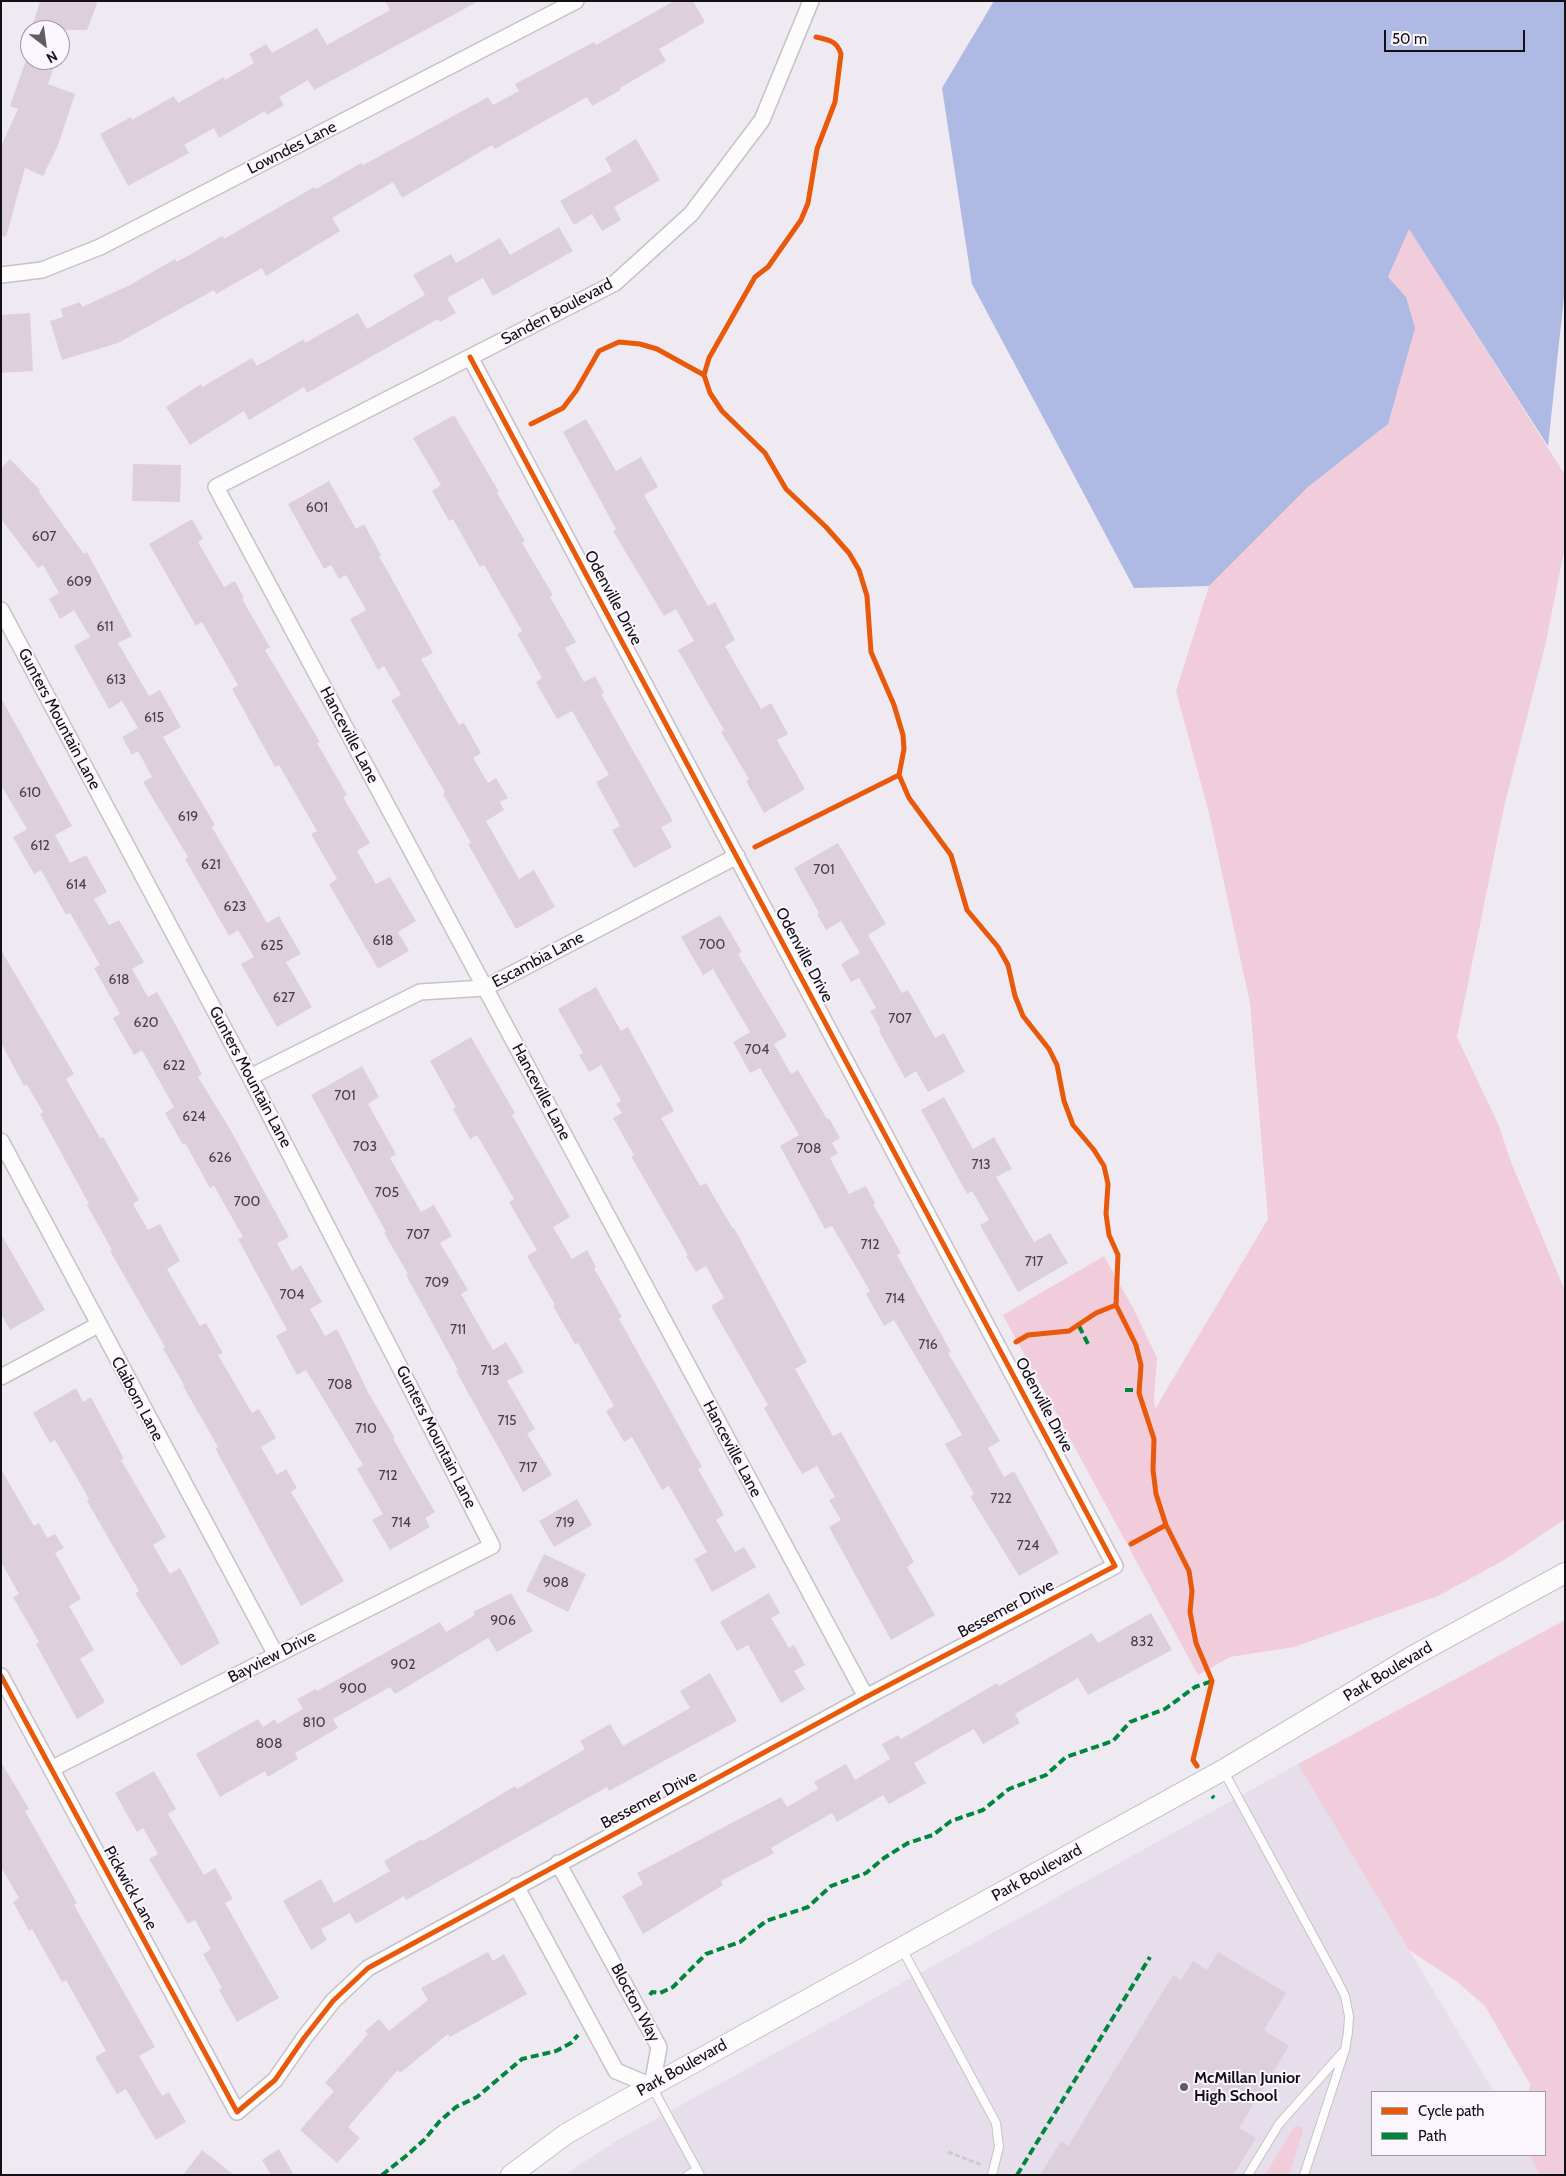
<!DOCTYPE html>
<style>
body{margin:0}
#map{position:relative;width:1566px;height:2176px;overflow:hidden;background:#efeaf1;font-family:Cabin,sans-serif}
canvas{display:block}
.frame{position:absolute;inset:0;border:2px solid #131015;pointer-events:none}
.legend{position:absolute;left:1371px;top:2091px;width:175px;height:65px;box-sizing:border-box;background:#fbf6fe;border:1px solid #9e9aa1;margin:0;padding:6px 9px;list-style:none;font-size:15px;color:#131015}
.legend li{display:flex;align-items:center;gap:10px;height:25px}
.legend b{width:25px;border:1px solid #9e9aa1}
.north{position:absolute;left:20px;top:20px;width:50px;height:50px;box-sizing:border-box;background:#fbf6fe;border:1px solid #9e9aa1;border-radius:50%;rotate:150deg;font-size:14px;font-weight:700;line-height:20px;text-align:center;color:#131015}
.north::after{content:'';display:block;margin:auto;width:18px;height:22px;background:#605c62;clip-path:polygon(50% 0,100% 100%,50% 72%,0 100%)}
.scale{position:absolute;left:1384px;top:30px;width:141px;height:22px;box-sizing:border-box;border:2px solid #131015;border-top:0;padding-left:6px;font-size:15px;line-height:18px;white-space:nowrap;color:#131015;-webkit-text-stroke:4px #fbf6fe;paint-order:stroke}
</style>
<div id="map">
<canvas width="1566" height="2176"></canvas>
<div class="frame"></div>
<ul class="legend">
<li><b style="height:6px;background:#e8590c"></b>Cycle path</li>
<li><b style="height:6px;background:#00873e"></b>Path</li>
</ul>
<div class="north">N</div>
<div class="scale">50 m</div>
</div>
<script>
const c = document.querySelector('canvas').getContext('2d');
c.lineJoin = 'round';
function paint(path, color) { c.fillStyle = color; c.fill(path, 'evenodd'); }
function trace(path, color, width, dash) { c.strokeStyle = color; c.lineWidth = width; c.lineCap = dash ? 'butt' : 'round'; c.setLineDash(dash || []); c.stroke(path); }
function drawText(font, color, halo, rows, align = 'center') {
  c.font = font + ' Cabin,sans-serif'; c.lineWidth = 4; c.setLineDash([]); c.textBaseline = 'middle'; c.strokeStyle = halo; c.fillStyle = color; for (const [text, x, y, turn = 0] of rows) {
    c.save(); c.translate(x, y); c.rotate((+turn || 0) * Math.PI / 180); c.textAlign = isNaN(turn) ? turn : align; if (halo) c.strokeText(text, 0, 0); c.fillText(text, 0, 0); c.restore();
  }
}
paint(new Path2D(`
 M 1298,1764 L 1494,2092 L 1372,2092 L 1372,2155 L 1530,2155 L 1540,2175 L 564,2175 L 618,2140 Z`), '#e7deec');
paint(new Path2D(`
 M 1409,228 L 1565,475 L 1565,546 L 1545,646 L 1504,807 L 1457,1037 L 1499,1126 L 1511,1162 L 1565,1291 L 1565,1519 L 1504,1560 L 1438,1596 L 1294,1647 L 1230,1657 L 1198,1675 L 1003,1315 L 1104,1256 L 1133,1308 L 1157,1358 L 1154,1399 L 1155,1409 L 1268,1219 L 1250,1003 L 1209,813 L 1176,691 L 1209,586 L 1308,487 L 1388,424 L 1406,297 L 1388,277 Z
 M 1565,1620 L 1565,2175 L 1540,2175 L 1530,2155 L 1545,2155 L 1545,2092 L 1529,2092 L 1530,2084 L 1485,2006 L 1456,1981 L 1409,1950 L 1298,1764 Z
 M 1298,2126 L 1302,2127 L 1303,2130 L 1289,2175 L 1265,2175 L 1292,2130 Z`), '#f1ccda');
paint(new Path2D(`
 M 994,1 L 1565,1 L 1565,287 L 1548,446 L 1409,229 L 1388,277 L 1406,297 L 1415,328 L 1388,424 L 1308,487 L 1209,586 L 1134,588 L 972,284 L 942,88 Z`), '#aeb9e4');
paint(new Path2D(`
 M 40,1 L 98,1 L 87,30 L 31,30 Z
 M 385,1 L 479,1 L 314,90 L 308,80 L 279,97 L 284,105 L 267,115 L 265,111 L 219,138 L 214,128 L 184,145 L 189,153 L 128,186 L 100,134 L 131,117 L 132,120 L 174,96 L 178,103 L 224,77 L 225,80 L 254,63 L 249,54 L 266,44 L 272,53 L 317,28 L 327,45 L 390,10 Z
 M 674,1 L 693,1 L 705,22 L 659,49 L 666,61 L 620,88 L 621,90 L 592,106 L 587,97 L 495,149 L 492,145 L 402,198 L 393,182 L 332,218 L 340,231 L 266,276 L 262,268 L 216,294 L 214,290 L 118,343 L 62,360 L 50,321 L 63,317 L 61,309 L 80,302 L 82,307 L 128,286 L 175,259 L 177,262 L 222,236 L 224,239 L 314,187 L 316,189 L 361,163 L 363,165 L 488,97 L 493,105 L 519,91 L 515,84 L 594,42 L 596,45 Z
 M 26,60 L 56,60 L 48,84 L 75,94 L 58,145 L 43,176 L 25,168 L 6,237 L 1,236 L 1,146 L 18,109 L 10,106 Z
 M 636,139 L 660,180 L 614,207 L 621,220 L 602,231 L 592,214 L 574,225 L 560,201 L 612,171 L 605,158 Z
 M 559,227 L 573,251 L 493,296 L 483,278 L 447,298 L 456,313 L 440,322 L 438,319 L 307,393 L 304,387 L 249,420 L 244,411 L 190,445 L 166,407 L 201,384 L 202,387 L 252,358 L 257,366 L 304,339 L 305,343 L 358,313 L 367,329 L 425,295 L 413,275 L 451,254 L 456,263 L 500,238 L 510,255 Z
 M 30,313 L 33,371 L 1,373 L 1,315 Z
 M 454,415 L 499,492 L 497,493 L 525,541 L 522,543 L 553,595 L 550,597 L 576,642 L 565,648 L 584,682 L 595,676 L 604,693 L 601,694 L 673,821 L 661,827 L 672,847 L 634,868 L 612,830 L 620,826 L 596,782 L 609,775 L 572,711 L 557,719 L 536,682 L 542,678 L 517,634 L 522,631 L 484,565 L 480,567 L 453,519 L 449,521 L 432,491 L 441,485 L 413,438 Z
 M 586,419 L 616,471 L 641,457 L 658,487 L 644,495 L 708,606 L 715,602 L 735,640 L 725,646 L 761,709 L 771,703 L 788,734 L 777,740 L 805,789 L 764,813 L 746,781 L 749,779 L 721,732 L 724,730 L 678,650 L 694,641 L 676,609 L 664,616 L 613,531 L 616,529 L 563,432 Z
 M 10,459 L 40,490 L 39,492 L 84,554 L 87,552 L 132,636 L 118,643 L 149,696 L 160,690 L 181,727 L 163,737 L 215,825 L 212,827 L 267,923 L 279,916 L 301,954 L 286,962 L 312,1007 L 277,1027 L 241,964 L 254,957 L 238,930 L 229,936 L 185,859 L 188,857 L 143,782 L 152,777 L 138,751 L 132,755 L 122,737 L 138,728 L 122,701 L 109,709 L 74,646 L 90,637 L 74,610 L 60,619 L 49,599 L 59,593 L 43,565 L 38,568 L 1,519 L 1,468 Z
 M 133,464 L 181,465 L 180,502 L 132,501 Z
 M 329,481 L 356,529 L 364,524 L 381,555 L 379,556 L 433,653 L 421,659 L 459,725 L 464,723 L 481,753 L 473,758 L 488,783 L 496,778 L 508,798 L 500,802 L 504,810 L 486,821 L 519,879 L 534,870 L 555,907 L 516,929 L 468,844 L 471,843 L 443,794 L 445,792 L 391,700 L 401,695 L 384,666 L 378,670 L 350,619 L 366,610 L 346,575 L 339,579 L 331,565 L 324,569 L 288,504 Z
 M 192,519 L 203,539 L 198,542 L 224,587 L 235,581 L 244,598 L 242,599 L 270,647 L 265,650 L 320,742 L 317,743 L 347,795 L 343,797 L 370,843 L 357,851 L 376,884 L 390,877 L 416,921 L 398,932 L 409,951 L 378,969 L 329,884 L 337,879 L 311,834 L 317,831 L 279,765 L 275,767 L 232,689 L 238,685 L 202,622 L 196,626 L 149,544 Z
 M 1,698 L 72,826 L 55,835 L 70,863 L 86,855 L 107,892 L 94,899 L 109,925 L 119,920 L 144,962 L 132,969 L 148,997 L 157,992 L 178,1029 L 202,1074 L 198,1077 L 230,1129 L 289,1237 L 277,1243 L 292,1271 L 301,1265 L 322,1302 L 310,1309 L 325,1336 L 337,1329 L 369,1394 L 395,1438 L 393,1439 L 435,1512 L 425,1518 L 430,1527 L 390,1550 L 372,1520 L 383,1514 L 357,1469 L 363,1465 L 306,1370 L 297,1375 L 276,1336 L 287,1330 L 238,1239 L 243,1237 L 214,1186 L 210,1188 L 185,1143 L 183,1145 L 165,1113 L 174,1107 L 142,1050 L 134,1055 L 113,1018 L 120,1014 L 94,968 L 100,965 L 70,913 L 66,915 L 41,870 L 34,874 L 13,837 L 27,829 L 1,785 Z
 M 838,843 L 886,924 L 868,935 L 902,993 L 908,990 L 935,1038 L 944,1033 L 965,1072 L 928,1092 L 916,1071 L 905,1078 L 879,1031 L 881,1030 L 870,1011 L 876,1008 L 859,978 L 851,982 L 841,964 L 860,953 L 841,921 L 826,930 L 817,914 L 819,913 L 794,868 Z
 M 720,915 L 742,952 L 738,954 L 787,1036 L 774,1044 L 791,1074 L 798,1070 L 827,1119 L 829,1118 L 840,1138 L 832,1143 L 838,1153 L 830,1158 L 849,1194 L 866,1186 L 875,1203 L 873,1204 L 901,1253 L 897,1255 L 951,1352 L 948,1353 L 1000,1441 L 988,1448 L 1004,1477 L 1014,1471 L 1059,1553 L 1019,1576 L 970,1496 L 974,1494 L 945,1444 L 962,1435 L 894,1320 L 884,1326 L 866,1294 L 870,1291 L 832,1226 L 825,1229 L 780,1146 L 799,1135 L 760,1068 L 750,1073 L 733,1042 L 750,1032 L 713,969 L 703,975 L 681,937 Z
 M 1,950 L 74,1074 L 66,1079 L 100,1138 L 103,1137 L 139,1200 L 133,1204 L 148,1230 L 160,1224 L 180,1261 L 167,1269 L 200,1326 L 206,1323 L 223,1353 L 218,1355 L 252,1413 L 259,1409 L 276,1438 L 261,1447 L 277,1475 L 286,1469 L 297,1488 L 291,1492 L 344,1581 L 301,1606 L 215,1448 L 218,1447 L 183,1386 L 184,1385 L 163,1348 L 165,1347 L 110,1251 L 112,1250 L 87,1205 L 89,1204 L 40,1114 L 43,1112 L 27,1085 L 24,1086 L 1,1043 Z
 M 596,987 L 621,1031 L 628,1027 L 674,1111 L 661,1118 L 700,1186 L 706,1183 L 733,1229 L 734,1228 L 807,1362 L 795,1369 L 833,1436 L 841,1432 L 914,1562 L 907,1567 L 935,1615 L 891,1640 L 829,1527 L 841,1520 L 829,1500 L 835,1497 L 817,1466 L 802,1474 L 793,1459 L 764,1408 L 768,1405 L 711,1306 L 724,1298 L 706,1266 L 696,1272 L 686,1256 L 688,1255 L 631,1156 L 634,1155 L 613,1118 L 622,1113 L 616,1104 L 621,1101 L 601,1065 L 589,1072 L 579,1055 L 583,1053 L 558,1009 Z
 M 471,1037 L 515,1113 L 512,1115 L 570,1217 L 553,1227 L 572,1259 L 587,1250 L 596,1267 L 594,1268 L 622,1317 L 619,1319 L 702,1467 L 698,1469 L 724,1515 L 716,1520 L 735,1552 L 744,1547 L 756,1567 L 712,1592 L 694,1559 L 707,1552 L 669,1486 L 662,1490 L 632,1437 L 624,1442 L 606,1411 L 614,1406 L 578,1343 L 575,1344 L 553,1306 L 555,1305 L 527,1256 L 537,1250 L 509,1202 L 514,1199 L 477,1135 L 470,1139 L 453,1109 L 456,1107 L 430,1061 Z
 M 362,1066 L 379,1097 L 368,1104 L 396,1154 L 390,1158 L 421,1212 L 434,1205 L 452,1236 L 440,1243 L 468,1290 L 461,1294 L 493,1350 L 506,1342 L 524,1372 L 507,1381 L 535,1429 L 527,1434 L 552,1475 L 523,1492 L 456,1371 L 458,1370 L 406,1275 L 408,1274 L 384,1233 L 386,1232 L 311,1095 Z
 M 944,1097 L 973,1149 L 994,1137 L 1012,1169 L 996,1177 L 1034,1242 L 1050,1233 L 1068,1263 L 1018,1292 L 980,1225 L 989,1220 L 972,1191 L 967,1194 L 921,1110 Z
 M 1,1234 L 45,1310 L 10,1330 L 1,1314 Z
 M 76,1388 L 83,1402 L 91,1397 L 124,1459 L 121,1460 L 166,1537 L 153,1545 L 170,1574 L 180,1568 L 220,1643 L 181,1666 L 135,1593 L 139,1591 L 87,1501 L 89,1499 L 55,1440 L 50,1443 L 33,1413 Z
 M 1,1469 L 34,1526 L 39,1523 L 47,1538 L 55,1534 L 64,1548 L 55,1553 L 81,1599 L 69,1606 L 94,1650 L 80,1659 L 105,1702 L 77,1719 L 36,1644 L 39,1642 L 13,1597 L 19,1594 L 1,1562 Z
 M 577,1499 L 592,1525 L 554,1547 L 539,1521 Z
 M 544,1554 L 586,1574 L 568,1612 L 526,1591 Z
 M 511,1593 L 533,1631 L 497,1652 L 488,1638 L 395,1694 L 390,1687 L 333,1719 L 338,1728 L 295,1753 L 298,1759 L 268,1777 L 265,1771 L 220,1797 L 196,1754 L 258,1719 L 263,1727 L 275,1719 L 277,1724 L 303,1709 L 297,1699 L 316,1689 L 317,1691 L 440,1622 L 446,1632 L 475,1615 L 473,1612 Z
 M 769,1593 L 780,1613 L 771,1618 L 789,1648 L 794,1645 L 805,1665 L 794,1671 L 805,1689 L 781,1703 L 748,1645 L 737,1651 L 720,1622 Z
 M 1151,1613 L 1172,1650 L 1088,1695 L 1078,1678 L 1015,1714 L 1020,1723 L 983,1744 L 974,1729 L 914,1763 L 926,1783 L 889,1804 L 883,1795 L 837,1822 L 832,1813 L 771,1848 L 774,1853 L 721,1881 L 723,1885 L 643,1934 L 622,1896 L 643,1884 L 637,1873 L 781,1797 L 787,1807 L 818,1789 L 814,1782 L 846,1764 L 855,1780 L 890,1759 L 882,1744 L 898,1735 L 901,1739 L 997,1683 L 999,1686 L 1092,1633 L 1098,1643 Z
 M 710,1673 L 737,1721 L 609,1791 L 607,1787 L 406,1900 L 404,1896 L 356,1924 L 350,1913 L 321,1929 L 327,1940 L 311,1950 L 283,1901 L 321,1879 L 334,1903 L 390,1871 L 384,1861 L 422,1839 L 423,1841 L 515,1786 L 517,1789 L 585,1749 L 580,1741 L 610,1724 L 623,1746 L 690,1708 L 680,1691 Z
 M 1,1762 L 29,1809 L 25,1811 L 77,1903 L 74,1905 L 155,2047 L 139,2056 L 162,2096 L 169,2092 L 186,2122 L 156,2140 L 126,2089 L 117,2094 L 95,2057 L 106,2051 L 66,1980 L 62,1982 L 32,1929 L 29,1931 L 13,1902 L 19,1898 L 1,1867 Z
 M 154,1771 L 176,1809 L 168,1814 L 204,1875 L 215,1868 L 233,1899 L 225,1903 L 279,1998 L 237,2022 L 219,1990 L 222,1988 L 203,1954 L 211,1949 L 195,1920 L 188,1924 L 149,1859 L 158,1854 L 143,1828 L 137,1832 L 115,1793 Z
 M 488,1952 L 493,1961 L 504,1954 L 527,1994 L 450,2037 L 448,2034 L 400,2073 L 398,2070 L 348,2127 L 360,2138 L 337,2163 L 300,2130 L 334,2091 L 325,2083 L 368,2034 L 365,2031 L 379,2019 L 389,2031 L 428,2000 L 421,1988 Z
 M 1218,1952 L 1286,1993 L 1264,2030 L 1289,2046 L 1239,2128 L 1256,2138 L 1233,2175 L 1040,2175 L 1061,2141 L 1068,2146 L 1173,1975 L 1181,1980 L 1193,1961 L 1207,1970 Z
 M 279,2149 L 294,2175 L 271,2175 L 262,2160 Z
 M 202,2150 L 234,2175 L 183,2175 Z`), '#ddd0dc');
const lane = new Path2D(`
 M 1223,1770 L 1337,1980 L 1345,1996 L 1349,2016 L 1348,2032 L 1345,2050 L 1304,2175
 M 901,1947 L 996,2123 L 999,2147 L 992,2175
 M 652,2087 L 700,2175
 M 688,2175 L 697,2170
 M 1248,2175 L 1279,2124 L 1342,2053`);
const street = new Path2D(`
 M 811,1 L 762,120 L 691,214 L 615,283 L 216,487 L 866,1697
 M 1,275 L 42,270 L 100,247 L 576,1
 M 1,610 L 250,1077 L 492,1546 L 51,1769
 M 250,1077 L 420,992 L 485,988 L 737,856
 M 1,1141 L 276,1655
 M 1,1377 L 98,1325
 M 1,1676 L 237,2112 L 275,2080 L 304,2038 L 333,2001 L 368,1968 L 866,1697 L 1115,1566 L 470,357
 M 516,1886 L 616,2071 L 652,2086 L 659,2047 L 558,1863`);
const secondary = new Path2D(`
 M 511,2175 L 566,2134 L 606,2111 L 1223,1770 L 1413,1656 L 1565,1573`);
trace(lane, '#c6c2c8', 10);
trace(street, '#c6c2c8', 18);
trace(secondary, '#c6c2c8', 22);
trace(new Path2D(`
 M 948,2152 L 982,2165`), '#cbcacd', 3, [5, 2.5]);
trace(lane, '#fdfcfd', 8);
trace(street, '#fdfcfd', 15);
trace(secondary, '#fdfcfd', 20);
trace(new Path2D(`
 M 1079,1326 L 1089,1346
 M 1125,1390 L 1139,1390
 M 1212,1796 L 1214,1798
 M 650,1995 L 652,1992 L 660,1993 L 673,1987 L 706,1954 L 740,1942 L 766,1921 L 808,1907 L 831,1886 L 866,1873 L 884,1858 L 908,1843 L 933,1835 L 951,1821 L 983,1810 L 1009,1789 L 1046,1775 L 1066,1757 L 1113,1741 L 1130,1722 L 1165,1709 L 1195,1687 L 1212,1681
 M 382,2175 L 406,2156 L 424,2140 L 439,2122 L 456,2107 L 477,2097 L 522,2059 L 556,2051 L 571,2043 L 578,2035
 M 1017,2175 L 1150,1957`), '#00873e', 4, [8, 4]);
trace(new Path2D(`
 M 531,424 L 563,408 L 576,391 L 599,351 L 619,342 L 640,344 L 657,349 L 704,375
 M 899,775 L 909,798 L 951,855 L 967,910 L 998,947 L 1008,965 L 1015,996 L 1023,1016 L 1049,1049 L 1057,1065 L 1064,1101 L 1073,1125 L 1094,1150 L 1104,1166 L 1108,1184 L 1106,1214 L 1109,1235 L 1118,1255 L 1116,1305 L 1096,1313 L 1069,1331 L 1028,1335 L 1016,1342
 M 755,847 L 899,775 L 904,749 L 903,735 L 894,705 L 871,652 L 867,596 L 859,570 L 849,553 L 826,527 L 786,489 L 765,453 L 722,411 L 710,393 L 704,375 L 709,358 L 755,277 L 768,267 L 801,220 L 808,203 L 817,149 L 835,102 L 841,54 C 837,41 829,40 816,37
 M 1116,1305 L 1136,1345 L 1141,1365 L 1139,1393 L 1154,1439 L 1153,1470 L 1156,1494 L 1166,1525 L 1131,1544
 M 1166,1525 L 1189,1571 L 1192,1591 L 1190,1612 L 1196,1643 L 1212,1681 L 1193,1760 L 1197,1766
 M 1,1676 L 237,2112 L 275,2080 L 304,2038 L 333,2001 L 368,1968 L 866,1697 L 1115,1566 L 470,357`), '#e8590c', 5);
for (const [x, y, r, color] of [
 [1184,2087,5,"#605c62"]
]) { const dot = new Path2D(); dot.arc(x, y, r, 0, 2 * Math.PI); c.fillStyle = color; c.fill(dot); trace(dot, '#fbf6fe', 2); }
drawText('14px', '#464047', null, [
 ["601",317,508],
 ["607",44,537],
 ["609",79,582],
 ["611",105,627],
 ["613",116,680],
 ["615",154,718],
 ["610",30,793],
 ["619",188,817],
 ["612",40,846],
 ["621",211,865],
 ["701",824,870],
 ["614",76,885],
 ["623",235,907],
 ["618",383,941],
 ["700",712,945],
 ["625",272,946],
 ["618",119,980],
 ["627",284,998],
 ["707",900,1019],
 ["620",146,1023],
 ["704",757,1050],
 ["622",174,1066],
 ["701",345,1096],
 ["624",194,1117],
 ["703",365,1147],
 ["708",809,1149],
 ["626",220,1158],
 ["713",981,1165],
 ["705",387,1193],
 ["700",247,1202],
 ["707",418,1235],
 ["712",870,1245],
 ["717",1034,1262],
 ["709",437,1283],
 ["704",292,1295],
 ["714",895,1299],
 ["711",458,1330],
 ["716",928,1345],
 ["713",490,1371],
 ["708",340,1385],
 ["715",507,1421],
 ["710",366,1429],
 ["717",528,1468],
 ["712",388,1476],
 ["722",1001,1499],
 ["714",401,1523],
 ["719",565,1523],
 ["724",1028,1546],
 ["908",556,1583],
 ["906",503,1621],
 ["832",1142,1642],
 ["902",403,1665],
 ["900",353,1689],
 ["810",314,1723],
 ["808",269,1744]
]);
drawText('16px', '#131015', '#fbf6fe', [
 ["Lowndes Lane",292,148,-27],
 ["Sanden Boulevard",557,312,-28],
 ["Odenville Drive",613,598,62],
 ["Gunters Mountain Lane",59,719,62],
 ["Hanceville Lane",349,735,62],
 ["Odenville Drive",804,955,62],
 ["Escambia Lane",538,960,-28],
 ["Gunters Mountain Lane",250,1077,62],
 ["Hanceville Lane",541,1092,62],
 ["Claiborn Lane",137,1399,62],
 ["Odenville Drive",1044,1405,62],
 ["Gunters Mountain Lane",436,1437,63],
 ["Hanceville Lane",732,1449,62],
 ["Bessemer Drive",1006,1609,-28],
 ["Bayview Drive",272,1657,-27],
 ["Park Boulevard",1388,1672,-31],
 ["Bessemer Drive",649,1800,-28],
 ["Park Boulevard",1037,1873,-29],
 ["Pickwick Lane",130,1888,61],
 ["Blocton Way",635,2003,62],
 ["Park Boulevard",682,2068,-29]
]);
drawText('bold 16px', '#131015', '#fbf6fe', [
 ["McMillan Junior",1194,2078],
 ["High School",1194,2096]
], 'left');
</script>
